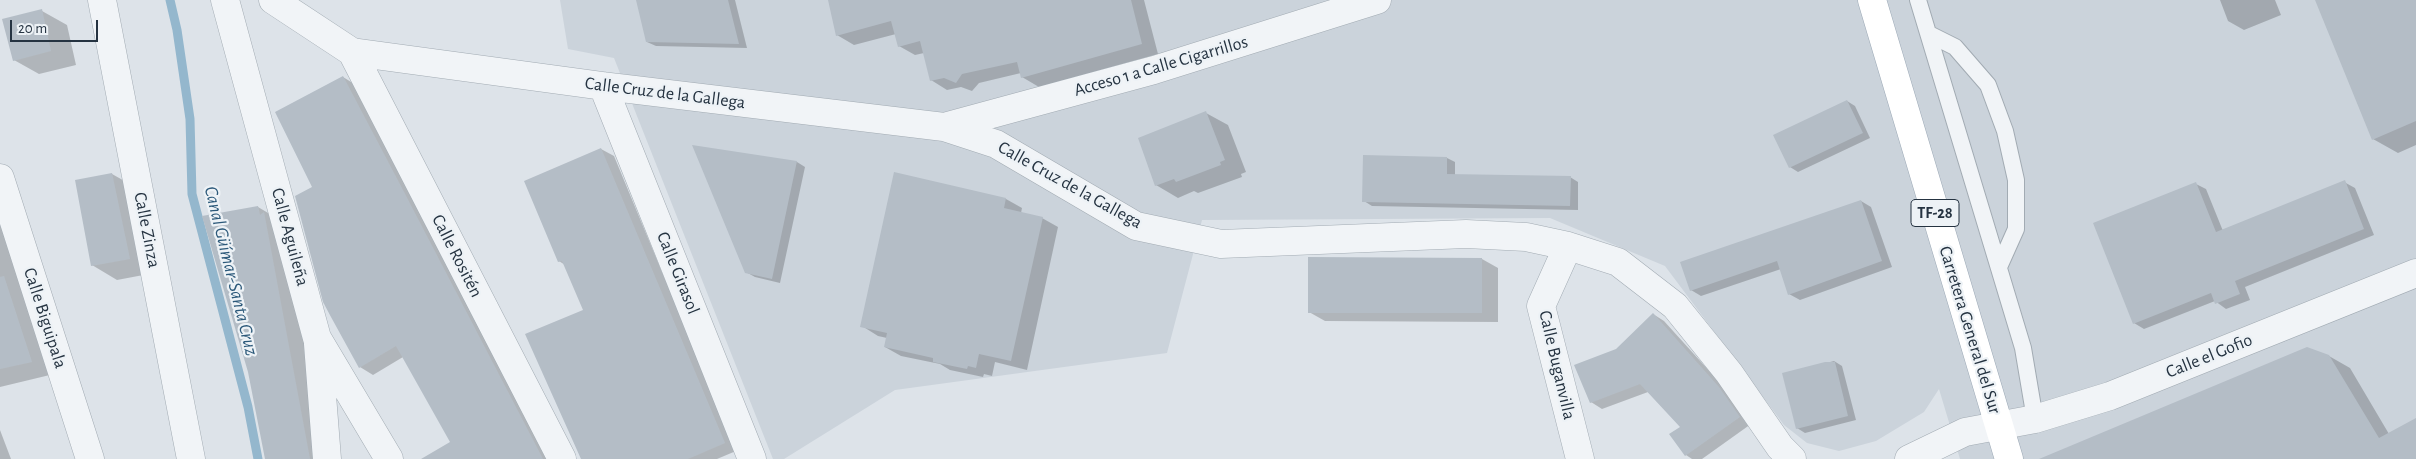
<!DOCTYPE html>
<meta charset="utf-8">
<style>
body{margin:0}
#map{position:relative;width:2416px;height:459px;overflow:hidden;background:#dde3e9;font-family:"Alegreya Sans",sans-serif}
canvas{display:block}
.scale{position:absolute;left:10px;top:20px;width:88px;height:22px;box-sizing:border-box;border:2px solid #253341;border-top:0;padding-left:6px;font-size:15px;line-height:18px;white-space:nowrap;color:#253341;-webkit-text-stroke:4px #edf2f6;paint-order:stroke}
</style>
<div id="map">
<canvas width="2416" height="459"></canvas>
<div class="scale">20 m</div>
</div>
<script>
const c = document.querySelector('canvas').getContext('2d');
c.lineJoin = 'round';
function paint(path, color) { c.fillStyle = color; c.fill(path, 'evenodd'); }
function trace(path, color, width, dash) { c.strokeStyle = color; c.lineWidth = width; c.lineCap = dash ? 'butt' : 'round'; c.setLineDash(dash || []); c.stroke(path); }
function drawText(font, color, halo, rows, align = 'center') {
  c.font = font + ' "Alegreya Sans",sans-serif'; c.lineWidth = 4.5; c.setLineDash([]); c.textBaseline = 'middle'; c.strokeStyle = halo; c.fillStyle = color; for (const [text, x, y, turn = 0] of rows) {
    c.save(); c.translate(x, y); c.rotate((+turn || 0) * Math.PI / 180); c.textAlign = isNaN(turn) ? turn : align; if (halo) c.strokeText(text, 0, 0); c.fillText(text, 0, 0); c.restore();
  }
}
paint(new Path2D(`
 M 560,0 L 2416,0 L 2416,459 L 1960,459 L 1939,389 L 1924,412 L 1876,441 L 1839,451 L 1807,443 L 1784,425 L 1665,266 L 1550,218 L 1202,220 L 1167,353 L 895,390 L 784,459 L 773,459 L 614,58 L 568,49 Z`), '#cbd3db');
paint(new Path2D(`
 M 638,0 L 735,0 L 747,48 L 656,46 L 647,42 Z
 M 829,0 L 1144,0 L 1158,54 L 1039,87 L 1022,77 L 1021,73 L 979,83 L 972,91 L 961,87 L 947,90 L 931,80 L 924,53 L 915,55 L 899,46 L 896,34 L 854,45 L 837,35 Z
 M 2220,0 L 2275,0 L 2281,15 L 2244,30 L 2228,21 Z
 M 2316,0 L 2416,0 L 2416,145 L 2398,153 L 2373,139 Z
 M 42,11 L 67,25 L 76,65 L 39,74 L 14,60 Z
 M 343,77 L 356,85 L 551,459 L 423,459 L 452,443 L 403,357 L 373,375 L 360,367 L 313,187 Z
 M 1847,101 L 1855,106 L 1870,138 L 1798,172 L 1790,167 Z
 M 1206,113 L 1228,125 L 1246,172 L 1241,174 L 1242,177 L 1198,193 L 1194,191 L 1178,198 L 1156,185 Z
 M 694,147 L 797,162 L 805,167 L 780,283 L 755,277 L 746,272 Z
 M 601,149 L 614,156 L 736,451 L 717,459 L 581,459 L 584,310 L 565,265 L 559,261 Z
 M 1447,158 L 1455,162 L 1455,175 L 1570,177 L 1578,182 L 1578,210 L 1372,206 L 1364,201 Z
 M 112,174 L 137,188 L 154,273 L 117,280 L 92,265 Z
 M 895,174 L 1006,199 L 1022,208 L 1021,213 L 1042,218 L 1058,227 L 1027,370 L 995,362 L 992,376 L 984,374 L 983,377 L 950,370 L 940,364 L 901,356 L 885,347 L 887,338 L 878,336 L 862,326 Z
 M 2344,182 L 2355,188 L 2374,235 L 2245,287 L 2250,300 L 2226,309 L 2215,301 L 2144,329 L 2134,323 L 2196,184 L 2206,189 L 2223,231 Z
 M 1861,201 L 1871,207 L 1892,267 L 1800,300 L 1789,294 L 1781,269 L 1701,296 L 1691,290 Z
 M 258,207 L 280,220 L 329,459 L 266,459 Z
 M 0,208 L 54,374 L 0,387 Z
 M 1309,258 L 1482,259 L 1498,268 L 1498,322 L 1325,321 L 1309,312 Z
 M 1653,314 L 1664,321 L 1731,395 L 1751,424 L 1702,459 L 1692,459 L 1686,455 L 1671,435 L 1682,427 L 1648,392 L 1602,409 L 1591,402 L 1617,350 Z
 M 2329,356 L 2350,368 L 2389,434 L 2416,419 L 2416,459 L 2053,459 Z
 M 1834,361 L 1842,366 L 1856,420 L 1805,433 L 1797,428 L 1784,374 Z
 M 0,430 L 11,459 L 0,459 Z`), '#0003');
trace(new Path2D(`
 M 170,0 L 177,30 L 190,119 L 192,194 L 248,407 L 258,459`), '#94b7cd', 9);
paint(new Path2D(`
 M 636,0 L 728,0 L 739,44 L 646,42 Z
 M 828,0 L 1131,0 L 1142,44 L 1021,78 L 1017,62 L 962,74 L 956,83 L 944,78 L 930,81 L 920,41 L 898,47 L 891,21 L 836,36 Z
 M 2315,0 L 2416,0 L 2416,121 L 2372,140 Z
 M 42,9 L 51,51 L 13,61 L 2,19 Z
 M 343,76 L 404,192 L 543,459 L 421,459 L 450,442 L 396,346 L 359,368 L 331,317 L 323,302 L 295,196 L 312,187 L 275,112 Z
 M 1847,100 L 1863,133 L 1789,168 L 1773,135 Z
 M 1206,111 L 1225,160 L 1220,162 L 1221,165 L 1176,182 L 1174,179 L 1155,186 L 1138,138 Z
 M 692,145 L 797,161 L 772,279 L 745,273 Z
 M 601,148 L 725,443 L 688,459 L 581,459 L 525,334 L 583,310 L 562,261 L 558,262 L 524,181 Z
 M 1363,155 L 1447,157 L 1447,174 L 1571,176 L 1570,206 L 1362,202 Z
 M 894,172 L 1006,198 L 1004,208 L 1043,217 L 1011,361 L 979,354 L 976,368 L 968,366 L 967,369 L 933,362 L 933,358 L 884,347 L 887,333 L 860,327 Z
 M 112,173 L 130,259 L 91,266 L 75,180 Z
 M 2345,180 L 2364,229 L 2235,281 L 2240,294 L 2215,304 L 2211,293 L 2133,324 L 2093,223 L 2196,182 L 2216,232 Z
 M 1861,200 L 1882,261 L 1788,295 L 1777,261 L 1690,291 L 1680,262 Z
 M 258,206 L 260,215 L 264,212 L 310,459 L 265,459 L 248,372 L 202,216 Z
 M 1308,257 L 1482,258 L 1482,313 L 1308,313 Z
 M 4,276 L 32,362 L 0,369 L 0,277 Z
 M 1653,313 L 1719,387 L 1740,417 L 1685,456 L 1669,434 L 1680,427 L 1640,384 L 1590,403 L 1574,365 L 1616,349 Z
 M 2307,347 L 2329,355 L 2379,438 L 2416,418 L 2416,459 L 2039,459 Z
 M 1825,362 L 1835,362 L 1848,416 L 1796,429 L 1782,373 Z`), '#b4bdc6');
const lane = new Path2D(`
 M 1918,0 L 2023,348 L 2035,419
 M 1929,34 L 1955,47 L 1988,85 L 2005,131 L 2016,180 L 2016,229 L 1999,267`);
const street = new Path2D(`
 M 102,0 L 191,459
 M 225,0 L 317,338 L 389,459
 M 273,0 L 352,52 L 603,86 L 944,127 L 996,144 L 1136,226 L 1221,244 L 1466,234 L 1526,237 L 1568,246 L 1618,262 L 1675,306 L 1729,373 L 1780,447 L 1792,459
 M 352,52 L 562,459
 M 603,86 L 752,459
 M 944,127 L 1154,70 L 1377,0
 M 0,178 L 90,459
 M 1568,246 L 1541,306 L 1580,459
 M 318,344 L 327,459
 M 1909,459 L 1965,432 L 2035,419 L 2110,396 L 2416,273`);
const primary = new Path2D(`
 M 1872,0 L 2009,459`);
trace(lane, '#a2abb3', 18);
trace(street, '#a2abb3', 29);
trace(primary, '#9ca9b6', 29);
trace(lane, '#f1f4f7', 16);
trace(street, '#f1f4f7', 28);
trace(primary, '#fff', 28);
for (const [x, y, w] of [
 [1935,213,48]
]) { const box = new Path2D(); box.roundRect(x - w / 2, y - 13.5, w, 27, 4); c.fillStyle = '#edf2f6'; c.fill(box); trace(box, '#253341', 1); }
drawText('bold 16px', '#253341', null, [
 ["TF-28",1935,213]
]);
drawText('18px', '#253341', '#edf2f6', [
 ["Acceso 1 a Calle Cigarrillos",1161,66,-16],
 ["Calle Cruz de la Gallega",665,93,7],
 ["Calle Cruz de la Gallega",1070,185,29],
 ["Calle Zinza",147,230,79],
 ["Calle Aguileña",290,237,75],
 ["Calle Rositén",457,256,63],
 ["Calle Girasol",678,273,68],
 ["Calle Biguipala",45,318,72],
 ["Carretera General del Sur",1970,330,73],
 ["Calle el Gofio",2209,356,-22],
 ["Calle Buganvilla",1557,365,77]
]);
drawText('italic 19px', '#2b5879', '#edf2f6', [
 ["Canal Güímar-Santa Cruz",231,271,76]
]);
</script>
